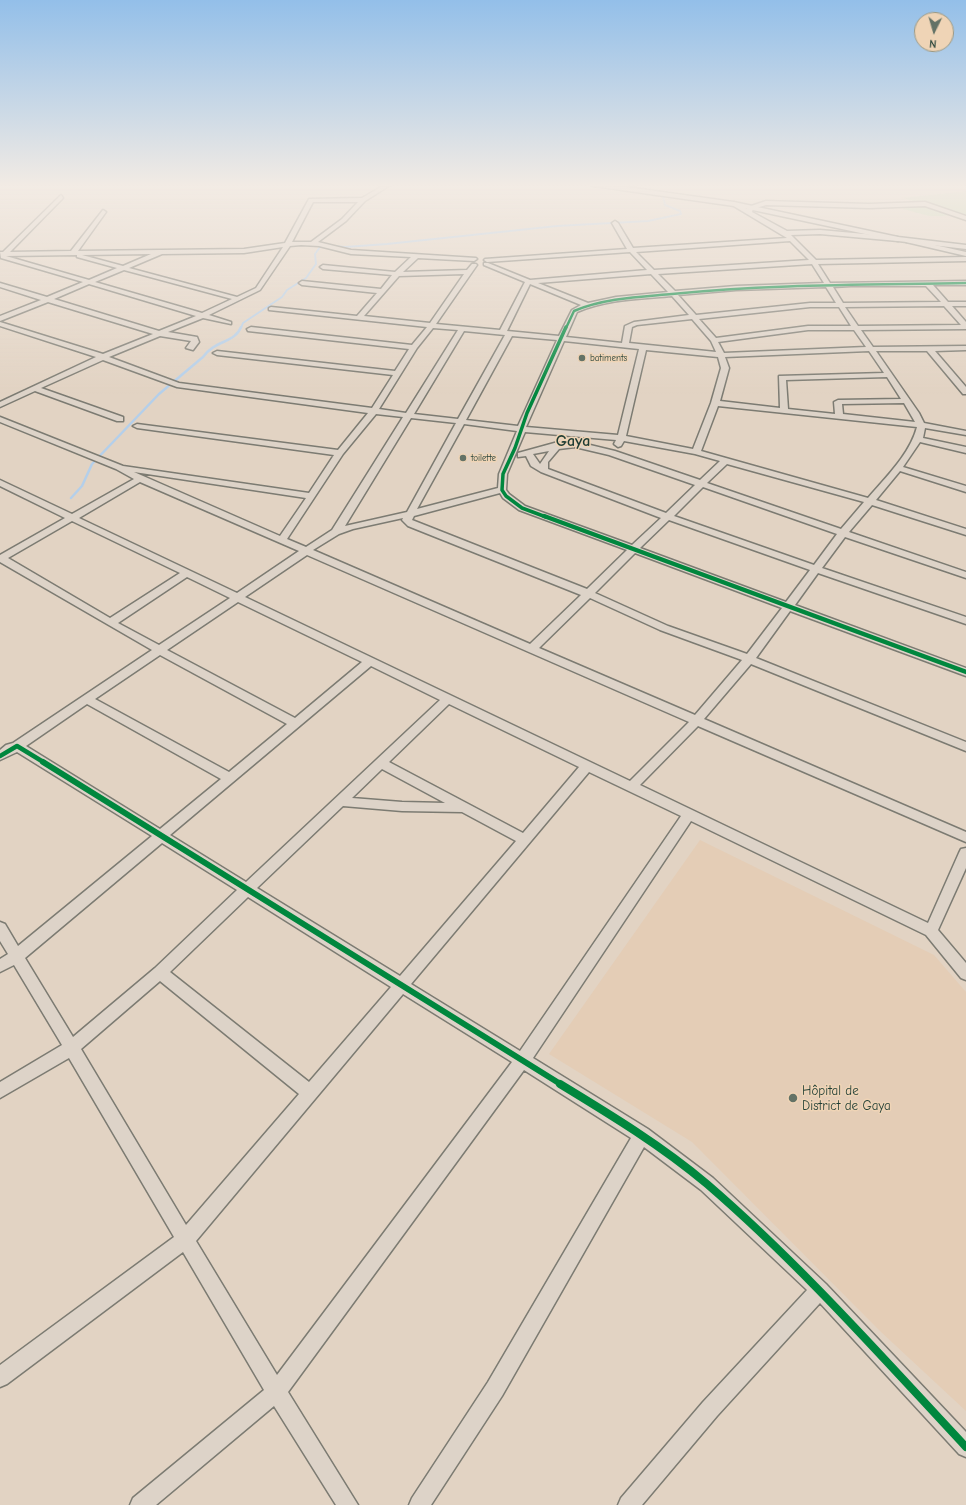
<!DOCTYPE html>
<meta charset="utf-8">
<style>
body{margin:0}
#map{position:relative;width:966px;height:1505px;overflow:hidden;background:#e2d3c3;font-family:"Comic Neue",sans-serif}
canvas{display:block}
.north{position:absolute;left:914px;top:12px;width:40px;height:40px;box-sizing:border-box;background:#efd4b6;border:1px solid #9c9882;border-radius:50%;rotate:185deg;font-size:11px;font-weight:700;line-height:16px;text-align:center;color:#1f3d34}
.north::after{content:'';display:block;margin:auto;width:14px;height:18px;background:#637266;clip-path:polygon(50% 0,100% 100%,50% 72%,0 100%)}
</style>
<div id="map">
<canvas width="966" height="1505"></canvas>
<div class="north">N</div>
</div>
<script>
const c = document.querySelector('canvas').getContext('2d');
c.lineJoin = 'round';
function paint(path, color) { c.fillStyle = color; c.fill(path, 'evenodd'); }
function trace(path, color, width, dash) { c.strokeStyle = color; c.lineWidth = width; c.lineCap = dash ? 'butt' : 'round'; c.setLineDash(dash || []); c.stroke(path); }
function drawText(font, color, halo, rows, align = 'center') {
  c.font = font + ' "Comic Neue",sans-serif'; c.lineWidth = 3; c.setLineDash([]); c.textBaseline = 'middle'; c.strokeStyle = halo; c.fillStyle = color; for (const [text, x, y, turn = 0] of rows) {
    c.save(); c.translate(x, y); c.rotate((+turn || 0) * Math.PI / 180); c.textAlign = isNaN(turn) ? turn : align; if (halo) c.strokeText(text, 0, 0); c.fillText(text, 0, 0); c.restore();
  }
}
paint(new Path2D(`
 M 700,840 L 934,955 L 966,992 L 966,1411 L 881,1332 L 692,1142 L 549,1054 Z`), '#e4cdb6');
paint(new Path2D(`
 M 966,191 L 966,218 C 953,213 945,217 931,216 C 922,215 912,211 903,209 L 920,203 L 902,198 Z`), '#c1d8af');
trace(new Path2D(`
 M 333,246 L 345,247 L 387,244 L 557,226 L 648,221 L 681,214 L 680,211 L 665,205 L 663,196 L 665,195
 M 241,328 L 243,323 L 282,297 L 287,290 L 306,278 L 316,264 L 315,254 L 320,247 L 327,246`), '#b4cfea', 2);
trace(new Path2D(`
 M 71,498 L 82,486 L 92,464 L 159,394 L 203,357 C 215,340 235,343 241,327`), '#b4cfea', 2.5);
const minor = new Path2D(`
 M 386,184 L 392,184 L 365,201 L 346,221 L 318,242 L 351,250 L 476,258 L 477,259 L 474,261 L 418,258 L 403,272 L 467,270 L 472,264 L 476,264 L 477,265 L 436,324 L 500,330 L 525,282 L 484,265 L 484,263 L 488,263 L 530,280 L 647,270 L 630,252 L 487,262 L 484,260 L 485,259 L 627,249 L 612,223 L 615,221 L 618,223 L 633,248 L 787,238 L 732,205 L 734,202 L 747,209 L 748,207 L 766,201 L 869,204 L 925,202 L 966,216 L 966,220 L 925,206 L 869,208 L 766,205 L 753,209 L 752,212 L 787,231 L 820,230 L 898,237 L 901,239 L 898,241 L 820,234 L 791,235 L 816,260 L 966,257 L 966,261 L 818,264 L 830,283 L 966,281 L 966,285 L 933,285 L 948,302 L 966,302 L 966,306 L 952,306 L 966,322 L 966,329 L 861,330 L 873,347 L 966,346 L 966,350 L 935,351 L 966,387 L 966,394 L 963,394 L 927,351 L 876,351 L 919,413 L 924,423 L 966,431 L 966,435 L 925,428 L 923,438 L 966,447 L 966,453 L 920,442 L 903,467 L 966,486 L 966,492 L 900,471 L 876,500 L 966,529 L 966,535 L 872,505 L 849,532 L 966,572 L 966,578 L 845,537 L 822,568 L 966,617 L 966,624 L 818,573 L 795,605 L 966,668 L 966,676 L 790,611 L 756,658 L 966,742 L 966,751 L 751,664 L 704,719 L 966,832 L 966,842 L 698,726 L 640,785 L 928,923 L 959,853 L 961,849 L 966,848 L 966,868 L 938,930 L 966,963 L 966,980 L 961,978 L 926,935 L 691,821 L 533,1058 L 648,1129 L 713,1178 L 826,1284 L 966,1432 L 966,1457 L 959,1454 L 820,1303 L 717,1416 L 642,1505 L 618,1505 L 621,1498 L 703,1402 L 807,1290 L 701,1190 L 644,1147 L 502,1396 L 431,1505 L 409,1505 L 412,1498 L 488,1382 L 631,1138 L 524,1070 L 288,1392 L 358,1505 L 336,1505 L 274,1406 L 156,1505 L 130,1505 L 133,1498 L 264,1390 L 183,1252 L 7,1384 L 0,1387 L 0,1365 L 174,1237 L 69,1058 L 0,1098 L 0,1082 L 62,1045 L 14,965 L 0,972 L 0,959 L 8,954 L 0,941 L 0,922 L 5,924 L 18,946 L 152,836 L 17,752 L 0,760 L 0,750 L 6,745 L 13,743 L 152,650 L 0,562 L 0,555 L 65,518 L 0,486 L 0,480 L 72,514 L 134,479 L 116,469 L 0,422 L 0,417 L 123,466 L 309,493 L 334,455 L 137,428 L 133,426 L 137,424 L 338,450 L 368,413 L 177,387 L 103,360 L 41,388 L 123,417 L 123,421 L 117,421 L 35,391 L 0,407 L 0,402 L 96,357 L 0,326 L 0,322 L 103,354 L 153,334 L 48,302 L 0,321 L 0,316 L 41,300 L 0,287 L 0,283 L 47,297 L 83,282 L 1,258 L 0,252 L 3,252 L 61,195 L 63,198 L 10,252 L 71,251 L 103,210 L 106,212 L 78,251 L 244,249 L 285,243 L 309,199 L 362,198 ZM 313,202 L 358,202 L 342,219 L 311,242 L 292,242 ZM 790,241 L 809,260 L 654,270 L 636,252 ZM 301,245 L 319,246 L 351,254 L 411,257 L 395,272 L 323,265 L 320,267 L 323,269 L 392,275 L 381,289 L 302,281 L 299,283 L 302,285 L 377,293 L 357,316 L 271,307 L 269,308 L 269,310 L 427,327 L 412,345 L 251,327 L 247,329 L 248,331 L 409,349 L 395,371 L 217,351 L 213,353 L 217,355 L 393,375 L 372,408 L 179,383 L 109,357 L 160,336 L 191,341 L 186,348 L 193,350 L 199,342 L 197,337 L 168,332 L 203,318 L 231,324 L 231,322 L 209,315 L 260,290 L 290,246 ZM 283,247 L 256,288 L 237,297 L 129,268 L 162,254 L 244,253 ZM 151,254 L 123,266 L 82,255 ZM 77,255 L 77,257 L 117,268 L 89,280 L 6,256 ZM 812,264 L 824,283 L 736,286 L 675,291 L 658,274 ZM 124,270 L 232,299 L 202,313 L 95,282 ZM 464,274 L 430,323 L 364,316 L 399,276 ZM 651,274 L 668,292 L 616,297 L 588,303 L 538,283 ZM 89,284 L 196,316 L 159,331 L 54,299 ZM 530,284 L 581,305 L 572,310 L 559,336 L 507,331 ZM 851,286 L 926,286 L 941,302 L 843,303 L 833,287 ZM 826,287 L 836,303 L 810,303 L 696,315 L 678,295 L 736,290 ZM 672,296 L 689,315 L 634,322 L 625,326 L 622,343 L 566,337 L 577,312 C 607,299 640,299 672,296 ZM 944,306 L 961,325 L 858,326 L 845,307 ZM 810,307 L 839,307 L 851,326 L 808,326 L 716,338 L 699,319 ZM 692,319 L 711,341 L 716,352 L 629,343 L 632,327 L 637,325 ZM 433,328 L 458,330 L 406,413 L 379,409 L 417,348 ZM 808,330 L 854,330 L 866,347 L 724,353 L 718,342 ZM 464,331 L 505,335 L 458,419 L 414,414 ZM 512,336 L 557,340 L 518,426 L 466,420 ZM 564,341 L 639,349 L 618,435 L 526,427 ZM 646,350 L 718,357 L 721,368 L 711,403 L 693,449 L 626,436 ZM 869,351 L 884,373 L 779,376 L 780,408 L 720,401 L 729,368 L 725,357 ZM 887,377 L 901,399 L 838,400 L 834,402 L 835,414 L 788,409 L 786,380 ZM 904,403 L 915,422 L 843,414 L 842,404 ZM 718,406 L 917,427 C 910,454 886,477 868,498 L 701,451 ZM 376,414 L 403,417 L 332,530 L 306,547 L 287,539 L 343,454 ZM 411,418 L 456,423 L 407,512 L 345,526 ZM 464,424 L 517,431 L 499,474 L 498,488 L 417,509 ZM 525,432 L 616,440 L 614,444 L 618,447 L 621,446 L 624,441 L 695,454 L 720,461 L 700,480 L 615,451 L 586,444 L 586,441 L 583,440 L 561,444 L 558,442 L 518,453 L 518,457 L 526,456 L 531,466 L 541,472 L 661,518 L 632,545 L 525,506 L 509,494 L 506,490 L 507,474 ZM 575,447 L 609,455 L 695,485 L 666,513 L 548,469 L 548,462 L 559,449 ZM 549,451 L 540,464 L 533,454 ZM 727,464 L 864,502 L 841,529 L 707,483 ZM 134,472 L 306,498 L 280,536 ZM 140,482 L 299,551 L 237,593 L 79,518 ZM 703,487 L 837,534 L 814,565 L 674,516 ZM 500,493 L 503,498 L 519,510 L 627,550 L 587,589 L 412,520 L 414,516 ZM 403,518 L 402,520 L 408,526 L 581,595 L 530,644 L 313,550 L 339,534 L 353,529 ZM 669,520 L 810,570 L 786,602 L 640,548 ZM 72,521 L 180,573 L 110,618 L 8,558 ZM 635,553 L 782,608 L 747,654 L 668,626 L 595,593 ZM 307,555 L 689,722 L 630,781 L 245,597 ZM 187,577 L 230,598 L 159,645 L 118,623 ZM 590,598 L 660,630 L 742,660 L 695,715 L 539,648 ZM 238,602 L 362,662 L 295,718 L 167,650 ZM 160,655 L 287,724 L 229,772 L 95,699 ZM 371,666 L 440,700 L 246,882 L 170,835 ZM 87,704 L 221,779 L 160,829 L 26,746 ZM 449,704 L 579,767 L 523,833 L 389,762 ZM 382,769 L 445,803 L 402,802 L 352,798 ZM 589,772 L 681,816 L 520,1051 L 411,984 ZM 343,806 L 402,811 L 462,812 L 516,841 L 400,976 L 257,888 ZM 162,843 L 237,890 L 155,968 L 73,1037 L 25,958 ZM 248,897 L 391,987 L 309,1082 L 170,972 ZM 160,981 L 299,1094 L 186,1225 L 81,1049 ZM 403,994 L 512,1062 L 277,1375 L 196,1241 Z
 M 908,239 L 966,252 L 966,256 L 906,242 L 905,241 Z`);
const tertiary = new Path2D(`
 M 590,184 L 605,184 L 734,202 L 898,237 L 966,245 L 966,249 L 898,241 L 734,206 L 593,186 Z`);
trace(minor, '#7c7b72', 3);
trace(tertiary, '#7c7b72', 3);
paint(minor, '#ddd3c8');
paint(tertiary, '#ddd3c8');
trace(new Path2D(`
 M 566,328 L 574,311 C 605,298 639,297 672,294 C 770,284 868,285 966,283`), '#00873e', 2.5);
trace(new Path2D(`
 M 546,517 L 522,508 L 506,496 L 502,490 L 503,474 L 515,448 L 527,413 L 566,327`), '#00873e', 3.5);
trace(new Path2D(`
 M 544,516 L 966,672
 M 0,756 L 17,746 L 45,763`), '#00873e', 4.5);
trace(new Path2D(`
 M 43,762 L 562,1085`), '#00873e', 6);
trace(new Path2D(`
 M 560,1084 C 611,1115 662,1146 707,1184 C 801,1265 882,1357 966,1447`), '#00873e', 8);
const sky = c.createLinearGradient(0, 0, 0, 394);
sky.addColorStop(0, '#93bfe9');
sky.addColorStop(0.47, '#f2ebe4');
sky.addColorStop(1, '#f2ebe400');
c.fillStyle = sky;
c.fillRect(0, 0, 966, 394);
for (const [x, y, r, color] of [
 [582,358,4,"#637266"],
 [463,458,4,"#637266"],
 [793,1098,5,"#637266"]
]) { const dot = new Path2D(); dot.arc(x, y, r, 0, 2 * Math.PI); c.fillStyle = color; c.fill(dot); trace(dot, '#efd4b6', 1.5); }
drawText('9px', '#1f3d34', '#efd4b6', [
 ["batiments",590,358],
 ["toilette",471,458]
], 'left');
drawText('13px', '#1f3d34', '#efd4b6', [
 ["Hôpital de",802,1091],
 ["District de Gaya",802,1106]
], 'left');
drawText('bold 16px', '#1f3d34', '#efd4b6', [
 ["Gaya",573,441]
]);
</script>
